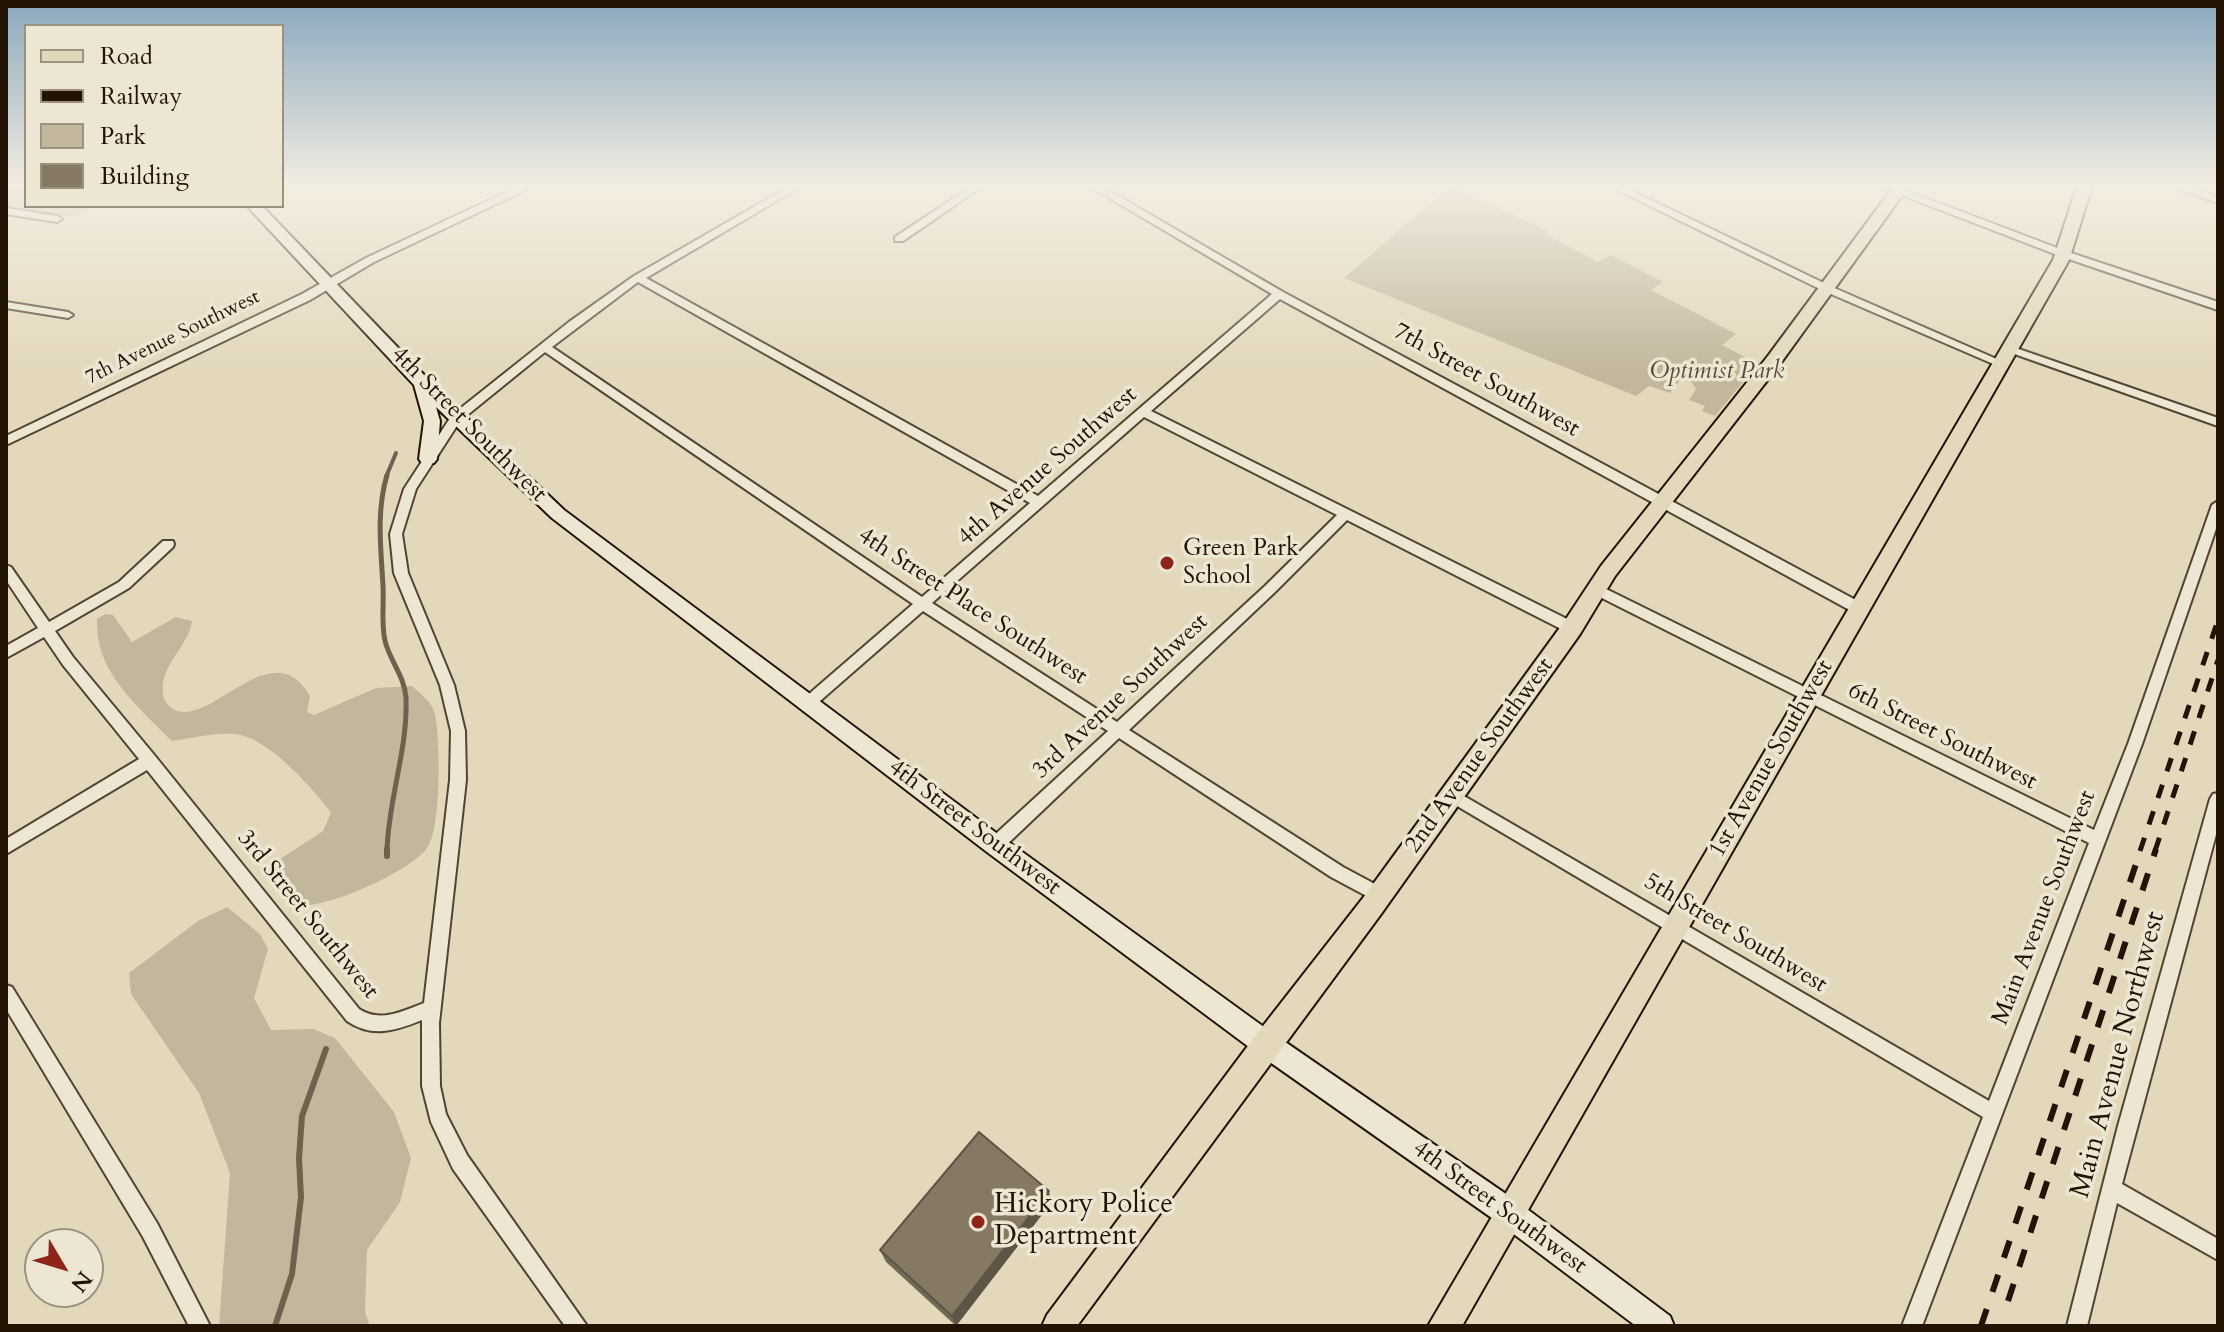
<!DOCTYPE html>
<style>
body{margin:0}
#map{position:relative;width:2224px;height:1332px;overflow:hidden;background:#e3d8bc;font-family:Cardo,serif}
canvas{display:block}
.frame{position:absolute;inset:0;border:8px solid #221305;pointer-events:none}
.legend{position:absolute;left:24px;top:24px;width:260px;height:184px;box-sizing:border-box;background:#ede6d3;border:2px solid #9c9281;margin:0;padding:10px 14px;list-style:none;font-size:24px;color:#221305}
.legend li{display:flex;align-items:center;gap:16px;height:40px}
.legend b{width:40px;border:2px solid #9c9281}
.north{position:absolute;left:24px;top:1228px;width:80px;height:80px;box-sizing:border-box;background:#ede6d3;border:2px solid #9c9281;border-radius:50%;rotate:128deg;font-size:22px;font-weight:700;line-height:32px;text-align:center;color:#221305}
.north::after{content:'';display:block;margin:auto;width:28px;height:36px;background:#8f2418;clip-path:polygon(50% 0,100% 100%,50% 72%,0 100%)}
</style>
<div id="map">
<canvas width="2224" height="1332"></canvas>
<div class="frame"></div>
<ul class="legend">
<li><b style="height:10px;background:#e3d8bc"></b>Road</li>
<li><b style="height:10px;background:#221305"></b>Railway</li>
<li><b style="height:22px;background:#c2b79d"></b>Park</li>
<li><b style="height:22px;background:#867964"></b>Building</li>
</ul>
<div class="north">N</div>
</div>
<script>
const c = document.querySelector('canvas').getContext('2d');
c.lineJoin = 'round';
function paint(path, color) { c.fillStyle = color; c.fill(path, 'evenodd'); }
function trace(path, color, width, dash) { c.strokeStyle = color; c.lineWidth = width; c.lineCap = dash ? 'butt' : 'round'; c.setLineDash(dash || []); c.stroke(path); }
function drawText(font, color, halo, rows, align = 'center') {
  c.font = font + ' Cardo,serif'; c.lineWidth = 7; c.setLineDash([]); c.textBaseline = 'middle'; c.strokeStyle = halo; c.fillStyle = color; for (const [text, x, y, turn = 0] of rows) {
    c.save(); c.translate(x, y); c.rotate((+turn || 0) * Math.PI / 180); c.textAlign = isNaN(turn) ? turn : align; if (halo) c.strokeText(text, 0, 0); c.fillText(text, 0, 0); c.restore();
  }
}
paint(new Path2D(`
 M 6,186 L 26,186 L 26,206 L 92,206 L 76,217 L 6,207 Z
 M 1450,186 L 1549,231 L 1545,234 L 1598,262 L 1611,255 L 1663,282 L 1651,290 L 1736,334 L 1722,345 L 1758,364 L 1715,416 L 1702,411 L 1705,406 L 1689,400 L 1696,389 L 1686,372 L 1670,393 L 1649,386 L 1636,396 L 1344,278 Z
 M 105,614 L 113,615 L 132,642 L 176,617 L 192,621 C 189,647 159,665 163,694 C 164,701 168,706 173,709 C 210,730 272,629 310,696 L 307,712 L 314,715 L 376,688 L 412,686 C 421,694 432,702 435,714 C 440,740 442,828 427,848 C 411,871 327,909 299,905 L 271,873 L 271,865 L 323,831 L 331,813 C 313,788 272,743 241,735 C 221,731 192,738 172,741 C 137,705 95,673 97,619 Z
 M 227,907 L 260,934 L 268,949 L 254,998 L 271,1030 L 313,1029 L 335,1038 L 394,1112 L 411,1158 L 400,1202 L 367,1250 L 365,1312 L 370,1326 L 219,1326 L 230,1173 L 199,1093 L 131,994 L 129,973 L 198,921 Z`), '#c2b79d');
trace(new Path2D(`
 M 386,477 L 396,453`), '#6e614e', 4);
trace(new Path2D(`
 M 387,475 C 376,512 381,548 383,586 C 384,604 381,623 385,641 C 390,661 405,677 406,698 C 408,750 388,800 387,851`), '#6e614e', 5);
trace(new Path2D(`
 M 387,856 L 387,849
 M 275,1326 L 292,1274 L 301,1197 L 299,1158 L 302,1116 L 326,1049`), '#6e614e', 6);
const minor = new Path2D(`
 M 790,186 L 802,186 L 646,278 L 1038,496 L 1272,294 L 1089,186 L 1101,186 L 1283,292 L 1865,605 L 1867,609 L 1860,614 L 1855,613 L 1280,299 L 1151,411 L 1577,624 L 1579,628 L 1572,633 L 1567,632 L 1347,520 L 1275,592 L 1129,730 L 1343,867 L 1386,890 L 1388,895 L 1386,900 L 1380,902 L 1374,900 L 1331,877 L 1119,738 L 1001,850 L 995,852 L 989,850 L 987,845 L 989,840 L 1108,731 L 923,611 L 812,708 L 802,708 L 800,704 L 802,700 L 913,604 L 545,352 L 460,421 L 416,489 L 402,534 L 408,573 L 454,685 L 465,731 L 466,780 L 439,1023 L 440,1086 L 446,1114 L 467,1155 L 587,1326 L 565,1326 L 453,1169 L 431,1122 L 422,1086 L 422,1020 C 395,1031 372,1038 347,1021 L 147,770 L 6,854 L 6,839 L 139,759 L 63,665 L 44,637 L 6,658 L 6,646 L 38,628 L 6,580 L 6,565 L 11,567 L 49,622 L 119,582 L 163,541 L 173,541 L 174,544 L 173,547 L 129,588 L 55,631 L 73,657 L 155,756 L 359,1009 C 380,1023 403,1011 424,1003 L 450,780 L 451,731 L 440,685 L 394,573 L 390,534 L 404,489 L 452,415 L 569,322 L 634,276 ZM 638,282 L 1030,503 L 922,597 L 552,347 ZM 1144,417 L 1337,515 L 1265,586 L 1117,722 L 932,603 Z
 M 972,186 L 983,186 L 903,241 L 895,241 L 895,237 Z
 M 1609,186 L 1622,186 L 1832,287 L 2008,364 L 2006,366 L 1998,366 L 1824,291 Z
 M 2169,186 L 2184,186 L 2218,197 L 2218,203 Z
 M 6,208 L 57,216 L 62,219 L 57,222 L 6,214 Z
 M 6,302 L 68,312 L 73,315 L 68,318 L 6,308 Z
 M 2010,346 L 2218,418 L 2218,426 L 2006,351 L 2006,347 Z
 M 2218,501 L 2218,523 L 2142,744 L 1922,1326 L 1902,1326 L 1983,1117 L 1447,800 L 1444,796 L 1447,792 L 1452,790 L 1457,792 L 1989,1101 L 2089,843 L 1590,592 L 1588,589 L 1590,586 L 1600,586 L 2094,830 L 2128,744 L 2212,505 Z
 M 2218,793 L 2218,827 L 2122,1184 L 2218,1239 L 2218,1260 L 2117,1203 L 2087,1326 L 2067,1326 L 2118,1126 L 2210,799 L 2213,794 Z
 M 6,985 L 12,987 L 157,1223 L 210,1326 L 189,1326 L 143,1237 L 6,1009 Z`);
const tertiary = new Path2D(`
 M 519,186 L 534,186 L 374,262 L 310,300 L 6,445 L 6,436 L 302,294 L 366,258 Z
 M 1878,186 L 1894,186 L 2068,252 L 2218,302 L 2218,310 L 2060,256 Z`);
const secondary = new Path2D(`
 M 247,206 L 262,206 L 447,399 L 564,510 L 1003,838 L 1275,1035 L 1519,1203 L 1670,1316 L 1674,1326 L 1636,1326 L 1499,1223 L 1257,1053 L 987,852 L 552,518 L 436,407 L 440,421 L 437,459 L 434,463 L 422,463 L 419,459 L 424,421 L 414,385 Z`);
const primary = new Path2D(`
 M 1894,186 L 1909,186 L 1780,364 L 1615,576 L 1580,634 L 1381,914 L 1077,1326 L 1042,1326 L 1047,1315 L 1256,1035 L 1363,898 L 1564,622 L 1601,566 L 1768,356 Z
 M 2077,186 L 2092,186 L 2069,260 L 1462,1326 L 1428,1326 L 2053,260 Z`);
trace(minor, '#524433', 4);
trace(tertiary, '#524433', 4);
trace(secondary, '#221305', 4);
trace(primary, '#221305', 4);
paint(minor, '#ede6d3');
paint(tertiary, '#ede6d3');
paint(secondary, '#ede6d3');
paint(primary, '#e3d8bc');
trace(new Path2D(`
 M 2140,851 L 2218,620
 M 2155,851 L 2218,660`), '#221305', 5, [14, 14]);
trace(new Path2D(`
 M 2008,1301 L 2156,849
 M 1981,1326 L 2141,849`), '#221305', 6, [18, 18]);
paint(new Path2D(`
 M 1051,1203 L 956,1326 L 886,1262 L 880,1250 Z`), '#736856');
paint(new Path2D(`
 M 1049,1191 L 1051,1203 L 956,1326 L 952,1316 Z`), '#5e5546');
const building = new Path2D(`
 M 979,1132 L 1049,1191 L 952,1316 L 880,1250 Z`);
paint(building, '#867964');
trace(building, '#5e5546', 2);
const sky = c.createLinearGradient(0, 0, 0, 373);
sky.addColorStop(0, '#8ba8be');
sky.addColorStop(0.5, '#f2ede1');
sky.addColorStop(1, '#f2ede100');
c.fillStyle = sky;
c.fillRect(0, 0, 2224, 373);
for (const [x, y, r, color] of [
 [1167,563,8,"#8f2418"],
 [978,1222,8,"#8f2418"]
]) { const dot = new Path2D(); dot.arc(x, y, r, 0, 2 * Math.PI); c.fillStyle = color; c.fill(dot); trace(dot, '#ede6d3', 3); }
drawText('20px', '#221305', '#ede6d3', [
 ["7th Avenue Southwest",173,338,-26]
]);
drawText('italic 24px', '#5a4c3a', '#ede6d3', [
 ["Optimist Park",1717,372]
]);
drawText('24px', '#221305', '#ede6d3', [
 ["7th Street Southwest",1486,381,29],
 ["4th Street Southwest",468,425,45],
 ["4th Avenue Southwest",1048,467,-41],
 ["4th Street Place Southwest",972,607,33],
 ["3rd Avenue Southwest",1121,697,-43],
 ["6th Street Southwest",1942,737,27],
 ["2nd Avenue Southwest",1480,756,-54],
 ["1st Avenue Southwest",1772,759,-60],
 ["4th Street Southwest",974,828,37],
 ["Main Avenue Southwest",2045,908,-69],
 ["3rd Street Southwest",307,915,51],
 ["5th Street Southwest",1735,934,31],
 ["4th Street Southwest",1499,1208,36]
]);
drawText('24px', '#221305', '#ede6d3', [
 ["Green Park",1183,549],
 ["School",1183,577]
], 'left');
drawText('28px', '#221305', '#ede6d3', [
 ["Main Avenue Northwest",2119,1055,-75]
]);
drawText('28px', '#221305', '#ede6d3', [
 ["Hickory Police",994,1206],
 ["Department",994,1238]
], 'left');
</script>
